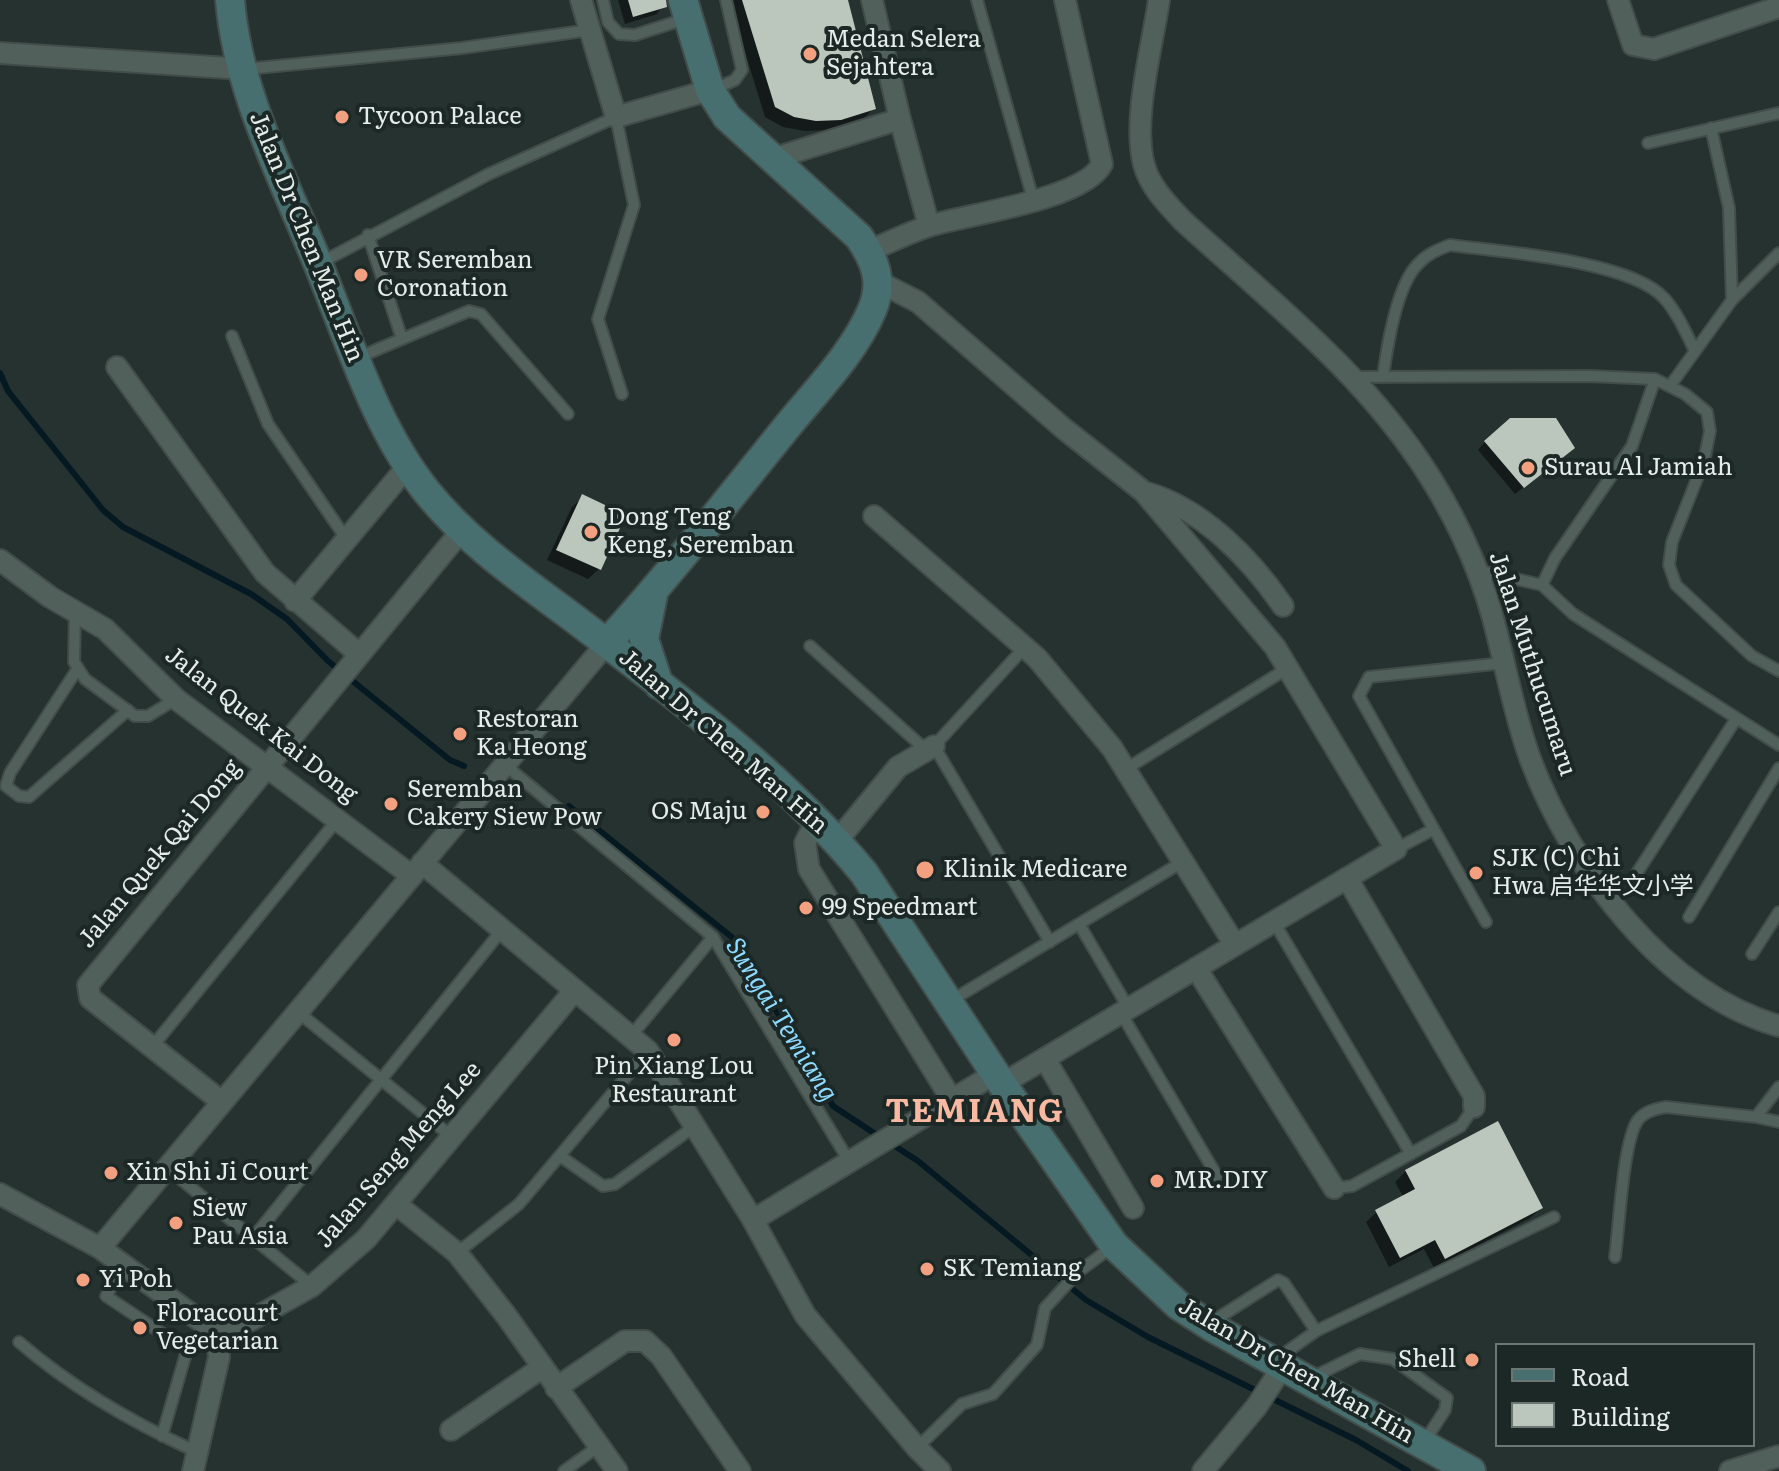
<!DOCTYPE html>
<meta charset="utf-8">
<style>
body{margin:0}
#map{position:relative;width:1779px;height:1471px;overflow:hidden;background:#25322f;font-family:Literata,serif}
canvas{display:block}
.legend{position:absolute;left:1495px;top:1343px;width:260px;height:104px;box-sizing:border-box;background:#1c2825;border:2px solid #6c7774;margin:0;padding:10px 14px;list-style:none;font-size:24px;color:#e5edeb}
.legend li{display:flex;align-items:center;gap:16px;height:40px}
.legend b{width:40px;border:2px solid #6c7774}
</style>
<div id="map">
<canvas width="1779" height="1471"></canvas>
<ul class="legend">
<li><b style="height:10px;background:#476f6f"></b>Road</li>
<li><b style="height:22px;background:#bbc6bd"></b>Building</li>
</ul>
</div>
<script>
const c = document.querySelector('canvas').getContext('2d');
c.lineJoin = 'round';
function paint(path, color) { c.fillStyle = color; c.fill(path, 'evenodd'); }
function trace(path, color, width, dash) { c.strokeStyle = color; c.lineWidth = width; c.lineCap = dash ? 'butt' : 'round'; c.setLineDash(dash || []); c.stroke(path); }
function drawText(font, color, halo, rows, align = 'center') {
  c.font = font + ' Literata,"Noto Sans SC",serif'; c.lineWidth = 8; c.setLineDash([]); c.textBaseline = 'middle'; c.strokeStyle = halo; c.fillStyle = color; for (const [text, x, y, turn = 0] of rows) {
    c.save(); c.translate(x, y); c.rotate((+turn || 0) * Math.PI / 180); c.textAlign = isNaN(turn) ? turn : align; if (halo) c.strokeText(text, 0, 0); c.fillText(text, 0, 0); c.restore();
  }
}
paint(new Path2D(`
 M 618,0 L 666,0 L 657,14 L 625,24 Z
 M 729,0 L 846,0 L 873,109 L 863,119 L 829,130 L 805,131 L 783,127 L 765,117 Z
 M 1485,442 L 1565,455 L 1515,494 L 1478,450 Z
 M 583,497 L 599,569 L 588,579 L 547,560 L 572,507 Z
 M 1406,1171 L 1541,1208 L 1530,1218 L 1434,1268 L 1424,1249 L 1389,1267 L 1366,1222 L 1377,1212 L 1404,1198 L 1395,1182 Z`), '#0007');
trace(new Path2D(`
 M 0,373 L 8,391 L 103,510 L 123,527 L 251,594 L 287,619 L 328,661 L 450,760 L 464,766
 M 569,806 L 733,938 L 833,1106 L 880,1137
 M 890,1143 L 918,1161 L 1086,1300 L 1148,1337 L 1356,1440 L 1408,1471`), '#041922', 6);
paint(new Path2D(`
 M 628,0 L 666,0 L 667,7 L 633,17 Z
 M 742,0 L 848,0 L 876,109 L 841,120 L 816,121 L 794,117 L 775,107 Z
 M 1510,418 L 1556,418 L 1575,448 L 1524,488 L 1484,441 Z
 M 582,494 L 626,515 L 601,570 L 556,550 Z
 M 1498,1121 L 1543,1208 L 1445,1259 L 1435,1240 L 1400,1258 L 1375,1210 L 1415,1189 L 1405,1170 Z`), '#bbc6bd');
const lane = new Path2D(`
 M 603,0 L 608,22 L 619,34 L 635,35 L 688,18
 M 977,0 L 1033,199
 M 246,69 L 462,48 L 590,30
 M 712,90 L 735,80 L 742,70 L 726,0
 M 1711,128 L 1729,208 L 1732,300
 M 1648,143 L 1779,113
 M 320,263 L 489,174 L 616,117 L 634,205 L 598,319 L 622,394
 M 232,336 L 268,424 L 347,540
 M 402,339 L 469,311 L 481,314 L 568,414
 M 357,358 L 402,339 L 368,235
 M 1355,377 L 1589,376 L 1655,379 L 1685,394 L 1707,412 L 1710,431 L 1704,461 L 1672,542 L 1669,565 L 1676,585 L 1752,656 L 1779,671
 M 1383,377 C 1387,347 1397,285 1418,264 C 1427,254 1437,250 1450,245 C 1501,252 1629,260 1664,298 C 1677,312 1686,333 1695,351
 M 1670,386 L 1732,300 L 1779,253
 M 1476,570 L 1542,585 L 1573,614 L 1779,745
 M 1542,585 L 1555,558 L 1632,446 L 1655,379
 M 75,612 L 74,662 L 85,679 L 135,716 L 148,716 L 176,699
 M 810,646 L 926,750
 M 1025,647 L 934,746 L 1050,942
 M 78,668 L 10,773 L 6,786 L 19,796 L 29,797 L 128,710
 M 505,765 L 713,937
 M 1126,769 L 1288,668
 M 1396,849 L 1432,830
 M 1635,876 L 1736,719
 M 1689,917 L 1779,768
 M 1274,922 L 1411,1154
 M 1486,922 L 1359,696 L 1369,677 L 1504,663
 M 1079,924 L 1129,1009
 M 1752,954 L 1779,912
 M 952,1000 L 1184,861
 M 298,1012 L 452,1137
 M 1121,1013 L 1217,1176
 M 631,1036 L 713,937 L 849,1161
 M 152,1047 L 338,819
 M 1756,1117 L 1779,1122
 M 560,1156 L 603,1186 L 615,1184 L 695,1126
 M 167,1168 L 312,1286
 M 1334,1188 L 1352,1186 L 1461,1126 L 1474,1107
 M 253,1238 L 502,930
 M 457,1253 L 519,1204 L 648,1051
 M 1615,1257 C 1619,1229 1623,1140 1638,1120 C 1645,1111 1656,1109 1666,1107 L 1756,1117 L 1779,1087
 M 125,1264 L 106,1296 L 187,1350 L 162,1436
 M 1210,1323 L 1278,1280 L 1284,1283 L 1316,1331 L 1278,1358
 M 1316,1331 L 1554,1217
 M 19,1342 C 72,1388 133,1423 197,1452
 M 1313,1377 L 1360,1354 L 1393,1359 L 1447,1398 L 1445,1410 L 1423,1444
 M 917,1448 L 962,1404 L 993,1394 L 1037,1345 L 1045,1308 L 1077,1273 L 1113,1246
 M 564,1471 L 599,1446`);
const street = new Path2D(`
 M 581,0 L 616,117 L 710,90
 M 1159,0 C 1152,48 1132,119 1144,165 C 1150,187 1168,205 1183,221 C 1271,301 1366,375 1430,477 C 1460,525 1485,582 1498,638 C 1508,678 1516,721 1531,761 C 1572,869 1664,993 1779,1026
 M 1618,0 L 1633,45 L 1654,49 L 1779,7
 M 0,53 L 244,69
 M 900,119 L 929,226
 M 772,159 L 900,119 L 872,0
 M 869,251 C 890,242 910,232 932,225 C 970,214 1085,199 1102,164 L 1065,0
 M 879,282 L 918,302 L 1063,428 L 1144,492 L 1275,647 L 1396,849 L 1002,1084
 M 117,367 L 265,573 L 359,654
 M 1144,492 C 1202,508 1250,558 1283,606
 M 874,516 L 1037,658 L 1112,748 L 1235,945
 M 0,560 L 50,597 L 105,629 L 176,699 L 412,876
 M 295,601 L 407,467
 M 817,819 L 805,843 L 809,869 L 952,1100
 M 837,841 L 898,767 L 934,746
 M 422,863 L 648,1051 L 753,1220 L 805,1315 L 917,1448 L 940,1471
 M 1347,878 L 1474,1096 L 1474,1107
 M 1196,968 L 1334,1188
 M 1045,1059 L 1133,1208
 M 222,1102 L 90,998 L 88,985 L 462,530
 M 0,1194 L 100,1248 L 209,1327 L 217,1339 L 219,1357 L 193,1471
 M 396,1204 L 457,1253 L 505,1314 L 617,1471
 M 753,1220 L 996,1073
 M 100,1248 L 607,643
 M 217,1339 L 312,1286 L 366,1239 L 575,990
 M 556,1388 L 625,1341 L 645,1341 L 661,1356 L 740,1471
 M 451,1430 L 543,1367
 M 1203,1471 L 1257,1406 L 1283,1366
 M 1730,1471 L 1779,1456`);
const secondary = new Path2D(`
 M 230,0 C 237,86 278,168 311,247 C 346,328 371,422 427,492 C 471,547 533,587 588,629 C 685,703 786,779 864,873 L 1002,1084 L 1114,1245 L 1178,1305 L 1212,1327 L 1471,1471
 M 653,595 L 644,639 L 659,685
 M 607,643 C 670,574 727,501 786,428 C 815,392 854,353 872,310 C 884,282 875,260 859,237 L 727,117 L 710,90 L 683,0`);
trace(lane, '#424d4a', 14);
trace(street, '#424d4a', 24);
trace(secondary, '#424d4a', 32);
trace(lane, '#52605c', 10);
trace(street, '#52605c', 20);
trace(secondary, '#476f6f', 28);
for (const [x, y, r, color] of [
 [810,54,8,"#f2a080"],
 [342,117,8,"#f2a080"],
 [361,275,8,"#f2a080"],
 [1528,468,8,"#f2a080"],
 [591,532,8,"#f2a080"],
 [460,734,8,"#f2a080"],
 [391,804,8,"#f2a080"],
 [763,812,8,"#f2a080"],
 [925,870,10,"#f2a080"],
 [1476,873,8,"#f2a080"],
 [806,908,8,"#f2a080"],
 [674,1040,8,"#f2a080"],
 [111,1173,8,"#f2a080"],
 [1157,1181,8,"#f2a080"],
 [176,1223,8,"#f2a080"],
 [927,1269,8,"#f2a080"],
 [83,1280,8,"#f2a080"],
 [140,1328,8,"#f2a080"],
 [1472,1360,8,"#f2a080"]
]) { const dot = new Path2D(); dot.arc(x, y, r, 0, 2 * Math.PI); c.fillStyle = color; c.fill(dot); trace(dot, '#1c2825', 3); }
drawText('24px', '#e5edeb', '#1c2825', [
 ["Medan Selera",826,40],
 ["Sejahtera",826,68],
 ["Tycoon Palace",358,117],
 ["VR Seremban",377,261],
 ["Coronation",377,289],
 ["Surau Al Jamiah",1544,468],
 ["Dong Teng",607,518],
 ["Keng, Seremban",607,546],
 ["Restoran",476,720],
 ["Ka Heong",476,748],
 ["Seremban",407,790],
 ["Cakery Siew Pow",407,818],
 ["OS Maju",747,812,"right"],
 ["SJK (C) Chi",1492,859],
 ["Hwa 启华华文小学",1492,887],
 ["Klinik Medicare",943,870],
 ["99 Speedmart",822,908],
 ["Pin Xiang Lou",674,1067,"center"],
 ["Restaurant",674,1095,"center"],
 ["Xin Shi Ji Court",127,1173],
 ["MR.DIY",1173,1181],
 ["Siew",192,1209],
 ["Pau Asia",192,1237],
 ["SK Temiang",943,1269],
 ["Yi Poh",99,1280],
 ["Floracourt",156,1314],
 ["Vegetarian",156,1342],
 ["Shell",1456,1360,"right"]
], 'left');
drawText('24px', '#e5edeb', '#1c2825', [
 ["Jalan Dr Chen Man Hin",306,237,68],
 ["Jalan Muthucumaru",1532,664,72],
 ["Jalan Quek Kai Dong",261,725,38],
 ["Jalan Dr Chen Man Hin",723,742,41],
 ["Jalan Quek Qai Dong",160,854,-50],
 ["Jalan Seng Meng Lee",399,1155,-49],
 ["Jalan Dr Chen Man Hin",1296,1371,30]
]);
drawText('italic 26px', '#8edafe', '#1c2825', [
 ["Sungai Temiang",781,1020,58]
]);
c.letterSpacing = '2px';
drawText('bold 32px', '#f7b9a1', '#1c2825', [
 ["TEMIANG",975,1113]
]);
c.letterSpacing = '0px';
</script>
